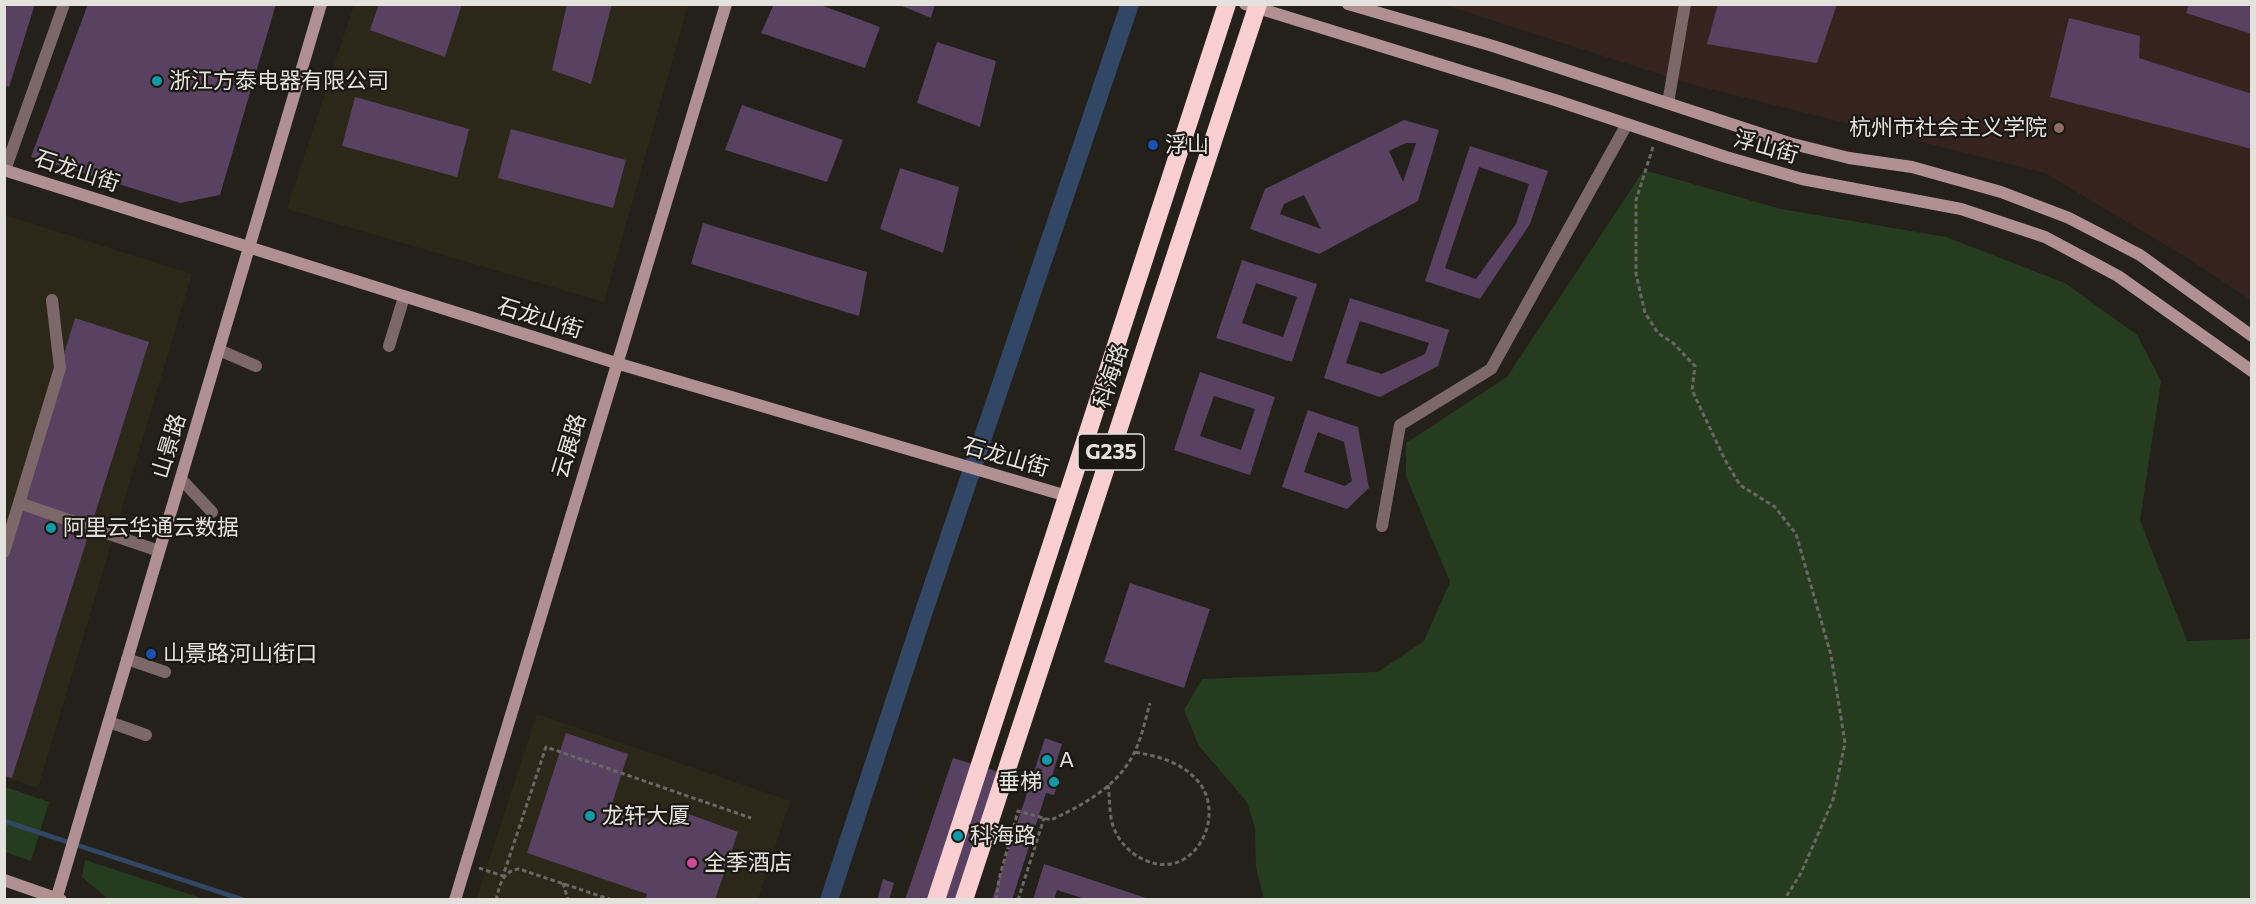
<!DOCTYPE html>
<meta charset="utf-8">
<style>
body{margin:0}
#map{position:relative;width:2256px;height:904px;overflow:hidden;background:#23211a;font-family:Commissioner,sans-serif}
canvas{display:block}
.frame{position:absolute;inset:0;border:6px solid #e4e2dd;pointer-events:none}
</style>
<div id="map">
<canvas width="2256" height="904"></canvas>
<div class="frame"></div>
</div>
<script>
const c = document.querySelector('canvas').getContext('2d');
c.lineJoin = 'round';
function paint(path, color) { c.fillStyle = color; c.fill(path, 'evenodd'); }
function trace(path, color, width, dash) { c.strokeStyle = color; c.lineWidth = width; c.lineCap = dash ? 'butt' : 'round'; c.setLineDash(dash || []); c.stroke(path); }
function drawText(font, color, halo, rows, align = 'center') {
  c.font = font + ' Commissioner,"Noto Sans SC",sans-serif'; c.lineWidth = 4.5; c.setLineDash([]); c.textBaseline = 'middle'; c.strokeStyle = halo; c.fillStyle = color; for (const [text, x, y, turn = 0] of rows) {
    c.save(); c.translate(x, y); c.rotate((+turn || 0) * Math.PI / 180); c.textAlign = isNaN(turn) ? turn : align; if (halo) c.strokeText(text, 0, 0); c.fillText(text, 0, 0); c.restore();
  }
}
paint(new Path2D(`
 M 354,5 L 688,5 L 604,302 L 287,209 Z
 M 5,215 L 192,274 L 38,788 L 5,777 Z
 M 537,714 L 790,801 L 758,899 L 476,900 Z`), '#2b281a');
paint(new Path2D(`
 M 1445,5 L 2251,5 L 2251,300 L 2189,259 L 2045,173 L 1687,83 Z`), '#36231e');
paint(new Path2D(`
 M 1644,170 L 1781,209 L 1946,237 L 2065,283 L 2137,335 L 2161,381 L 2140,520 L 2187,641 L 2251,639 L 2251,899 L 1264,899 L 1256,867 L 1255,828 L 1247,802 L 1199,746 L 1184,710 L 1202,679 L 1378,672 L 1424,641 L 1450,582 L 1406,476 L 1406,443 L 1507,377 Z
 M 5,787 L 49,802 L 31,861 L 5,852 Z
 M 85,860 L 204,899 L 108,899 L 82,877 Z`), '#263c1f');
trace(new Path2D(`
 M 4,821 L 244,900`), '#324765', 5);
trace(new Path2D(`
 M 829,900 L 925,608 L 1130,4`), '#324765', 18);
paint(new Path2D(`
 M 4,4 L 35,4 L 9,87 L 4,85 Z
 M 88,4 L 276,4 L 220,195 L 180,203 L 31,157 Z
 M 379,4 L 462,4 L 445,57 L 370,30 Z
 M 567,4 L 612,4 L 591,84 L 552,70 Z
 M 774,4 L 818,4 L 880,27 L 865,68 L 761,33 Z
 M 897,4 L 935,4 L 931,18 Z
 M 1718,4 L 1837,4 L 1817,63 L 1707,44 Z
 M 2189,4 L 2252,4 L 2252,34 L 2186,13 Z
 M 2069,18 L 2140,36 L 2139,58 L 2252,94 L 2252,149 L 2050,97 Z
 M 937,42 L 996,61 L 980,127 L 917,103 Z
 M 355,97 L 469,129 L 457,177 L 342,146 Z
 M 742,105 L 843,140 L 827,182 L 725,150 Z
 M 1404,120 L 1439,130 L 1418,201 L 1319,254 L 1250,229 L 1265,189 ZM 1406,143 L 1416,143 L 1403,182 L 1389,151 ZM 1304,195 L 1321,229 L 1280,214 L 1284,204 Z
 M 511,129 L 626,160 L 613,208 L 498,178 Z
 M 1470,146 L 1548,171 L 1530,224 L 1480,299 L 1425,281 ZM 1479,167 L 1529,184 L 1516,224 L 1476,279 L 1445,268 Z
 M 900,168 L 959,187 L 943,253 L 880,229 Z
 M 703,223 L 867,272 L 859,316 L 691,264 Z
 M 1242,260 L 1317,284 L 1292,362 L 1216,338 ZM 1256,283 L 1297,297 L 1283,337 L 1242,323 Z
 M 1350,298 L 1449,330 L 1438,366 L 1380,397 L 1324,378 ZM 1360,321 L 1429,343 L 1425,354 L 1382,374 L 1346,363 Z
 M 75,318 L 149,342 L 12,778 L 4,776 L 4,552 Z
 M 1200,372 L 1275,397 L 1250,475 L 1174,450 ZM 1214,396 L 1255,409 L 1241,450 L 1200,436 Z
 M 1308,410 L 1358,427 L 1369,488 L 1347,509 L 1282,487 ZM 1318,432 L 1344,442 L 1352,481 L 1345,486 L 1304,472 Z
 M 1130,583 L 1210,609 L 1184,688 L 1104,662 Z
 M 566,733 L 628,754 L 611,807 L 670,826 L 675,809 L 738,832 L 715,900 L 645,900 L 647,894 L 527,853 Z
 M 1045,738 L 1062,744 L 1052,776 L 1060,779 L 1054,795 L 1046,793 L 1012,900 L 992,900 Z
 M 953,758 L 1009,775 L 968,897 L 975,900 L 905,900 Z
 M 1044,864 L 1149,899 L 1149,900 L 1088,900 L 1057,890 L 1054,900 L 1033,900 Z
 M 883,879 L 894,883 L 889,900 L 877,900 Z`), '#584161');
trace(new Path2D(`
 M 1653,147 L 1636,200 L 1636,274 L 1645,313 L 1658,333 L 1673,343 L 1695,366 L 1692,390 L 1725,460 L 1740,485 L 1775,507 L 1796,534 L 1831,655 L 1845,743 L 1833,800 L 1801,873 L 1784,900
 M 1108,785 C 1110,798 1109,814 1113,826 C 1119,842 1131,855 1147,861 C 1195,881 1229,813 1196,779 C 1179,761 1157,756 1134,752
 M 479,868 L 503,876 L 546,747 L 751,818
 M 563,883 L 568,900
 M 496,900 C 500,885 502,871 519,869 L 612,900
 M 996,900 L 999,879 L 1018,811 L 1051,820 C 1081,806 1115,788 1132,757 C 1141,741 1145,721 1150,703
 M 1018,900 L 1044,818`), '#6a6862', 3, [4.5, 3]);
trace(new Path2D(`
 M 1668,103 L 1685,4
 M 5,170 L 64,4
 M 52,300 L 60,368 L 19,503 L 159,551
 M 389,346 L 404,297
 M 219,350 L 256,366
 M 181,479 L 212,512
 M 1382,526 L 1400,425 L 1491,369 L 1627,124
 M 4,552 L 19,503
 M 127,659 L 165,672
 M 109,722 L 146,735`), '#7d6869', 12);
trace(new Path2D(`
 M 1245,4 L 1555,100 L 1726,157 L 1802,179 L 1961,209 L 2045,237 L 2118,276 L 2252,371
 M 1348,4 L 1493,46 L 1789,143 L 1849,158 L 1912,167 L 2001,192 L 2069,218 L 2140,255 L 2252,336
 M 4,170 L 616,363 L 1067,496
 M 4,880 L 61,900
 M 56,900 L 321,4
 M 455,900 L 726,4`), '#b19092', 12);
trace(new Path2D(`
 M 936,900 L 1227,4
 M 964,900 L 1258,4`), '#f9cfd1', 18);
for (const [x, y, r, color] of [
 [157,81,6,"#0f9aa8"],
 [2059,128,6,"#8d6e63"],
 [1153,145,6,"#1a4fb4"],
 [51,528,6,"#0f9aa8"],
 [151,654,6,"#1a4fb4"],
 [1047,760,6,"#0f9aa8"],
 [1054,782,6,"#0f9aa8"],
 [590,816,6,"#0f9aa8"],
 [958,836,6,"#0f9aa8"],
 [692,863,6,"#d1479c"]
]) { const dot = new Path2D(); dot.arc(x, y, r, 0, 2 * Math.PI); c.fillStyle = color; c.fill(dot); trace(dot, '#1a1811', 2); }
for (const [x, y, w] of [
 [1111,452,66]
]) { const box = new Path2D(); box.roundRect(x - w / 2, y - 18, w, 36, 4.5); c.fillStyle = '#1a1811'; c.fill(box); trace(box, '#e4e2dd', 1.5); }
drawText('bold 21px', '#e4e2dd', null, [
 ["G235",1111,452]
]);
drawText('22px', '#e4e2dd', '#1a1811', [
 ["浙江方泰电器有限公司",169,81],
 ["杭州市社会主义学院",2047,128,"right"],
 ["浮山",1165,145],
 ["阿里云华通云数据",63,528],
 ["山景路河山街口",163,654],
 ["A",1059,760],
 ["垂梯",1042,782,"right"],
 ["龙轩大厦",602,816],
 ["科海路",970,836],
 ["全季酒店",704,863]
], 'left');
drawText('22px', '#e4e2dd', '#1a1811', [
 ["浮山街",1766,147,16],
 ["石龙山街",77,171,18],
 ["石龙山街",540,318,17],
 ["科海路",1111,376,-72],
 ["山景路",169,446,-73],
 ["云展路",569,446,-73],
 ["石龙山街",1006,457,16]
]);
</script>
